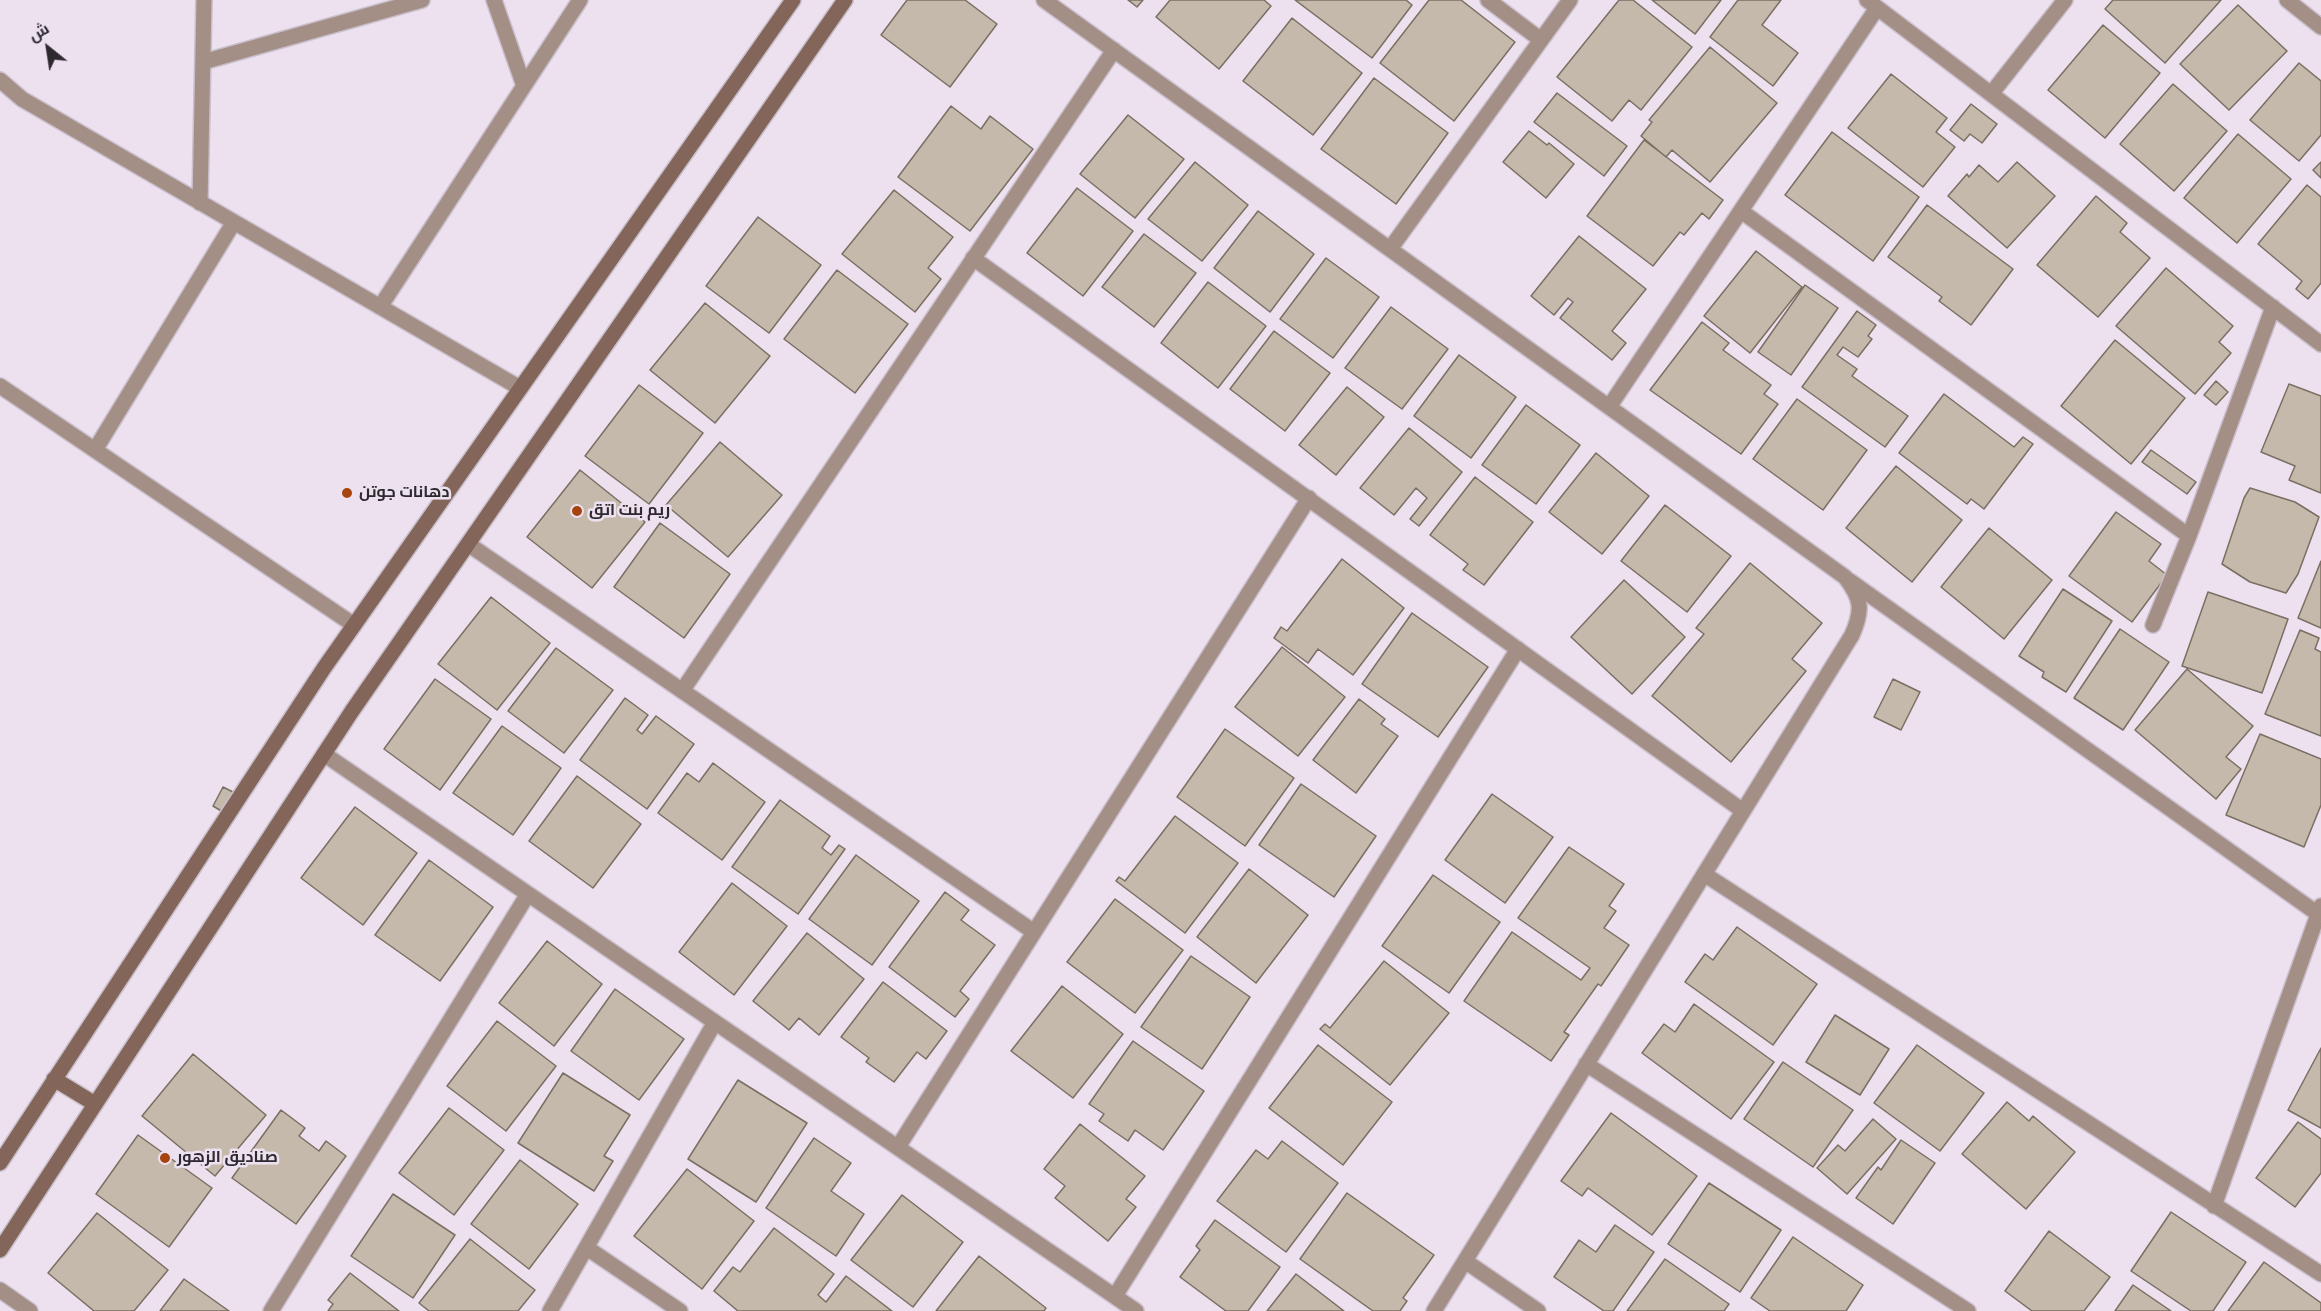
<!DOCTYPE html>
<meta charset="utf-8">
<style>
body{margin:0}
#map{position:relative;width:2321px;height:1311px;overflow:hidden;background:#ede1f0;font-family:"Roboto Condensed",Cairo,sans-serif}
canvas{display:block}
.north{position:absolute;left:18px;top:18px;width:60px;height:60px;-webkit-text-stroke:4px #ede1f0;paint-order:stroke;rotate:330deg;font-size:16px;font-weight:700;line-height:24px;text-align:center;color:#2d292e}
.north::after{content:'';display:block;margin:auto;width:21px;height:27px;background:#2d292e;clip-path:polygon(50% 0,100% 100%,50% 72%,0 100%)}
</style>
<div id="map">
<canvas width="2321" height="1311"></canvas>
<div class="north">ش</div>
</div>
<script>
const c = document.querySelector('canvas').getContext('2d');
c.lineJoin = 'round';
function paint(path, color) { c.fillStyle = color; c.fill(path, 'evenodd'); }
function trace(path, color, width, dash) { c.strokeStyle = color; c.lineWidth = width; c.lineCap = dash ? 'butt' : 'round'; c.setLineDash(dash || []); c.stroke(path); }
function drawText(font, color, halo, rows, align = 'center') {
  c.font = font + ' "Roboto Condensed",Cairo,sans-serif'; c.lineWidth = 5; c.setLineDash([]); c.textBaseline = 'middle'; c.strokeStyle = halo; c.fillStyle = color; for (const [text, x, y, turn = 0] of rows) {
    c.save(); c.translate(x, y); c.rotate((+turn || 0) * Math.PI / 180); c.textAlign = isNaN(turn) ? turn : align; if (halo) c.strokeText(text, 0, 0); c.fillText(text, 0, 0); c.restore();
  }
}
const building = new Path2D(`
 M 907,0 L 965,0 L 997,24 L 950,87 L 881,35 Z
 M 1128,0 L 1143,0 L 1137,7 Z
 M 1170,0 L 1264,0 L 1271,6 L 1219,69 L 1156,17 Z
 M 1295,0 L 1406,0 L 1412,5 L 1372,58 Z
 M 1429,0 L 1461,0 L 1515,42 L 1454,121 L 1380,63 Z
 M 1619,0 L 1633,0 L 1692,47 L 1641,110 L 1629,100 L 1612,121 L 1557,77 Z
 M 1652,0 L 1721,0 L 1695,34 Z
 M 1738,0 L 1781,0 L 1762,25 L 1798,53 L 1773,86 L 1710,37 Z
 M 2113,0 L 2221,0 L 2165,63 L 2105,9 Z
 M 2238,5 L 2287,51 L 2229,110 L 2180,64 Z
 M 1292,18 L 1362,73 L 1313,135 L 1243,81 Z
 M 2103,25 L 2160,73 L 2105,138 L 2048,90 Z
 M 1710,47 L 1777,103 L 1710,182 L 1672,150 L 1666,157 L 1641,136 L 1652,122 L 1649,120 Z
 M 2299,63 L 2321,81 L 2321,135 L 2299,161 L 2250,120 Z
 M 1891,74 L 1947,118 L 1936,132 L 1955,147 L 1923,187 L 1848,128 Z
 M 1374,78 L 1448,133 L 1396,204 L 1321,149 Z
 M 2173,84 L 2227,131 L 2174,191 L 2120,144 Z
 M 1557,93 L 1627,146 L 1604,176 L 1534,122 Z
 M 1971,104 L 1997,124 L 1982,143 L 1970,134 L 1964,141 L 1950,130 Z
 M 951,106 L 981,129 L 990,116 L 1033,149 L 970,231 L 898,177 Z
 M 1128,115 L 1184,159 L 1135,218 L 1080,174 Z
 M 1529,131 L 1547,145 L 1549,143 L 1574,164 L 1546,198 L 1503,162 Z
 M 1832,132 L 1919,197 L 1873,261 L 1785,195 Z
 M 2238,134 L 2291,179 L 2237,243 L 2184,198 Z
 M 1644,140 L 1723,200 L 1709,219 L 1702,213 L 1684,235 L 1680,232 L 1653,266 L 1587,216 Z
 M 1195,162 L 1248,205 L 1202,261 L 1148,219 Z
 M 2017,162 L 2055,196 L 2007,248 L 1948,196 L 1967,174 L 1969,177 L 1979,165 L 1998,182 Z
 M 2321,162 L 2321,178 L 2313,170 Z
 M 2307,185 L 2321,197 L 2321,283 L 2308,299 L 2296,289 L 2302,281 L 2258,244 Z
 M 1077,188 L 1133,231 L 1083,296 L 1027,253 Z
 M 894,190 L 953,237 L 928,268 L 941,279 L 915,312 L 842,254 Z
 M 2096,196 L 2127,223 L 2120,232 L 2150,258 L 2098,317 L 2037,265 Z
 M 1927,205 L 2013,269 L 1971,325 L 1939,301 L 1942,297 L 1888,257 Z
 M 1258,211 L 1314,254 L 1270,312 L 1214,268 Z
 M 758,217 L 821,265 L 769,333 L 706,286 Z
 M 1144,234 L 1196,273 L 1154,327 L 1102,287 Z
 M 1579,236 L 1646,289 L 1612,331 L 1626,343 L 1612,360 L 1560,318 L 1573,302 L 1568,298 L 1554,315 L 1531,296 Z
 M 1756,251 L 1802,287 L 1750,353 L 1704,316 Z
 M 1326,258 L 1379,297 L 1333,358 L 1280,319 Z
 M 2166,268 L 2233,326 L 2219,342 L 2231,353 L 2195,394 L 2116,326 Z
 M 837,270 L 908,324 L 855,393 L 784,339 Z
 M 1208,282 L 1266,326 L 1218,388 L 1161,343 Z
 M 1805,285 L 1838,308 L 1791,375 L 1758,352 Z
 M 705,303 L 770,356 L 715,423 L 650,370 Z
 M 1391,307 L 1448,349 L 1402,409 L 1345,368 Z
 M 1857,311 L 1876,325 L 1868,336 L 1872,339 L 1858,357 L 1843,347 L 1837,355 L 1857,369 L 1852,376 L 1908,416 L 1885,447 L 1802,387 Z
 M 1702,322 L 1729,343 L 1723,350 L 1771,385 L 1764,394 L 1778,404 L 1741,454 L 1650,390 Z
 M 1274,331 L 1330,373 L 1285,431 L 1230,389 Z
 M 2115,340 L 2185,398 L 2131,464 L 2061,406 Z
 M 1459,355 L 1516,397 L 1471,458 L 1414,416 Z
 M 2216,381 L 2228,392 L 2216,405 L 2204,395 Z
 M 2289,384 L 2321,396 L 2321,493 L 2289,480 L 2295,466 L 2261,452 Z
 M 639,385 L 703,433 L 649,504 L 585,456 Z
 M 1347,387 L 1384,417 L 1336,475 L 1299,445 Z
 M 1944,394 L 2014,447 L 2023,437 L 2033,444 L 1984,509 L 1971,499 L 1967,504 L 1899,453 Z
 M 1797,399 L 1867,450 L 1823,510 L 1753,459 Z
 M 1526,405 L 1580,445 L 1536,504 L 1482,465 Z
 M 1409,428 L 1462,472 L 1419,526 L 1410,519 L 1427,498 L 1416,488 L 1394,515 L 1360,488 Z
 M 720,442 L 782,495 L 728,557 L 666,505 Z
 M 2151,450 L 2196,482 L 2187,494 L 2142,462 Z
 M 1596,453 L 1649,496 L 1602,554 L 1549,512 Z
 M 1896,466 L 1962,520 L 1912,582 L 1846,528 Z
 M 580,470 L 645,522 L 592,588 L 527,537 Z
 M 1475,477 L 1533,522 L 1484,585 L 1463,570 L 1468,564 L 1430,535 Z
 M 2250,488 L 2295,502 L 2319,517 L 2298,574 L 2286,593 L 2250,582 L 2222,564 L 2244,498 Z
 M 1665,505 L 1731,556 L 1687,612 L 1621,561 Z
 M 2116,512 L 2161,544 L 2149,561 L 2167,575 L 2132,622 L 2069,576 Z
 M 660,523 L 730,574 L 684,638 L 614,587 Z
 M 1989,528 L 2052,580 L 2004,639 L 1941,587 Z
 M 1342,559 L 1404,608 L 1353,675 L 1318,649 L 1308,663 L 1274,638 L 1281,627 L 1287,631 Z
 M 2321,561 L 2321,628 L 2298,618 Z
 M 1750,563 L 1822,623 L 1792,659 L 1806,671 L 1731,762 L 1652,696 L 1704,634 L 1696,628 Z
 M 1624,580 L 1685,637 L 1632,694 L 1571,637 Z
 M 2063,589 L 2112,621 L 2066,692 L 2042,677 L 2044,672 L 2019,656 Z
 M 2208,592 L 2288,619 L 2262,693 L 2182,666 Z
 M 491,597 L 550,643 L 497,710 L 438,664 Z
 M 1412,613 L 1488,667 L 1438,737 L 1362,684 Z
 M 2120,629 L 2169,662 L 2123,730 L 2074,698 Z
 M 2300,630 L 2319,638 L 2315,649 L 2321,652 L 2321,736 L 2265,714 Z
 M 1282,647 L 1345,697 L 1298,756 L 1235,707 Z
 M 556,648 L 613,690 L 564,753 L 508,711 Z
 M 2187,669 L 2253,726 L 2226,757 L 2241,769 L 2216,799 L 2135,730 Z
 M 435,679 L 491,719 L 440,790 L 384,749 Z
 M 1893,679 L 1920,692 L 1901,730 L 1874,717 Z
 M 625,698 L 648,715 L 637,730 L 642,734 L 656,716 L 694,744 L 647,809 L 580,760 Z
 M 1359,699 L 1385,719 L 1381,724 L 1398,736 L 1356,793 L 1313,760 Z
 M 502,726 L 561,768 L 513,835 L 453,793 Z
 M 1225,729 L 1294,778 L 1245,846 L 1177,797 Z
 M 2260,734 L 2321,759 L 2321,805 L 2304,847 L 2226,815 Z
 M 713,763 L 765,802 L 722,860 L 658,813 L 687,773 L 699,782 Z
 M 577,776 L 641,824 L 593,888 L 529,841 Z
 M 1301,784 L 1376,836 L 1334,897 L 1259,845 Z
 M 223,787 L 233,792 L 223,812 L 213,806 Z
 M 1492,794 L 1553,837 L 1505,903 L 1445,860 Z
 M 780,800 L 830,836 L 822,848 L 831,855 L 839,845 L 845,849 L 798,914 L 732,867 Z
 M 355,807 L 417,853 L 363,925 L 301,878 Z
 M 1175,816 L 1238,863 L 1185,933 L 1116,881 L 1119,877 L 1125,881 Z
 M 1569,847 L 1624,884 L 1609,906 L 1616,911 L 1604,928 L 1629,945 L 1601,986 L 1598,984 L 1564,1032 L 1569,1035 L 1551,1061 L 1464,1001 L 1512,932 L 1581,980 L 1590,968 L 1518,918 Z
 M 856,855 L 919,901 L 872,965 L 809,919 Z
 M 429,860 L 493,907 L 440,981 L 375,935 Z
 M 1249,869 L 1308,915 L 1256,983 L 1197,937 Z
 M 1433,875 L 1500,922 L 1449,993 L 1382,946 Z
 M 732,883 L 787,926 L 734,995 L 679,952 Z
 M 945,892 L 969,910 L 961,920 L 995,945 L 960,991 L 969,999 L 955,1017 L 889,967 Z
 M 1115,899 L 1183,950 L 1135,1013 L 1067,962 Z
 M 1737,927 L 1817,984 L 1773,1045 L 1685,982 L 1705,954 L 1713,960 Z
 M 807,933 L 864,979 L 819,1035 L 799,1018 L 789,1030 L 753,1001 Z
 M 547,941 L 602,984 L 554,1046 L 499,1003 Z
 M 1191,956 L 1250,997 L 1202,1069 L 1141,1027 Z
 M 1384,961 L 1449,1013 L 1390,1085 L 1320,1029 L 1325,1024 L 1330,1028 Z
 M 883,982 L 947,1031 L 926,1059 L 917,1052 L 894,1082 L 866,1062 L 869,1058 L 841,1037 Z
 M 1062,986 L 1123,1034 L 1073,1098 L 1011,1051 Z
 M 615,989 L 684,1039 L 639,1100 L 571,1051 Z
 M 1694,1004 L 1774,1062 L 1731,1119 L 1642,1053 L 1664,1024 L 1675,1032 Z
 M 1835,1015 L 1889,1049 L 1860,1095 L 1806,1062 Z
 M 497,1021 L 556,1066 L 506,1131 L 447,1086 Z
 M 1133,1041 L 1204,1091 L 1163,1150 L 1135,1130 L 1128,1141 L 1099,1121 L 1104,1114 L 1089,1104 Z
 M 1318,1045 L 1392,1102 L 1343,1165 L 1269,1108 Z
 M 1917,1045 L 1984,1093 L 1940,1151 L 1874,1103 Z
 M 2321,1048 L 2321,1128 L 2288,1110 Z
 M 193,1054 L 266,1115 L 215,1176 L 142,1116 Z
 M 1783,1062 L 1853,1110 L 1813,1167 L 1744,1119 Z
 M 563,1073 L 630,1115 L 604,1156 L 613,1161 L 594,1191 L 518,1143 Z
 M 738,1080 L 807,1123 L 756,1202 L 688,1159 Z
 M 2007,1102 L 2029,1121 L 2033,1116 L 2075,1152 L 2026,1209 L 1962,1154 Z
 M 449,1108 L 504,1150 L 454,1215 L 399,1173 Z
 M 281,1110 L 305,1128 L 299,1136 L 319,1151 L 326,1141 L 346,1156 L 296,1224 L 232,1178 Z
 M 1611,1113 L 1697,1176 L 1652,1235 L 1588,1188 L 1582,1196 L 1561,1181 Z
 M 1873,1119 L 1896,1139 L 1847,1194 L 1817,1168 L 1838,1145 L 1845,1151 Z
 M 2298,1122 L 2321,1139 L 2321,1173 L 2295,1207 L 2256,1178 Z
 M 1080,1124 L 1145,1176 L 1126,1199 L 1136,1207 L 1108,1241 L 1055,1198 L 1065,1186 L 1044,1169 Z
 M 138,1135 L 212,1188 L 169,1247 L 96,1194 Z
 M 814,1138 L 851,1163 L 831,1191 L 864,1214 L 836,1256 L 766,1208 Z
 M 1901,1140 L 1935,1163 L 1893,1224 L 1856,1198 L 1878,1167 L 1881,1170 Z
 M 1282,1141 L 1338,1183 L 1286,1252 L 1217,1201 L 1256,1150 L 1268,1159 Z
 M 520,1160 L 578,1204 L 529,1269 L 471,1224 Z
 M 687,1169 L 754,1221 L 702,1289 L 634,1236 Z
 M 1709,1183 L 1781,1230 L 1740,1292 L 1668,1244 Z
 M 1347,1193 L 1434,1255 L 1403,1298 L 1407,1301 L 1400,1311 L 1373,1311 L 1300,1259 Z
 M 393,1194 L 455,1235 L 413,1298 L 351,1256 Z
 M 902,1195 L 963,1242 L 913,1307 L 851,1260 Z
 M 2171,1212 L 2246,1262 L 2213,1311 L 2191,1311 L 2131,1271 Z
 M 97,1213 L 168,1270 L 134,1311 L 94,1311 L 48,1273 Z
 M 1215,1220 L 1280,1267 L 1248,1311 L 1226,1311 L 1180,1277 L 1200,1250 L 1196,1246 Z
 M 1615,1225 L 1654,1252 L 1613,1311 L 1604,1311 L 1554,1277 L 1579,1240 L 1596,1252 Z
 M 774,1228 L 834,1274 L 818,1295 L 826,1302 L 846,1276 L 892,1311 L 738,1311 L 714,1291 L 733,1267 L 740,1272 Z
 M 2049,1231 L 2110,1277 L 2084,1311 L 2032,1311 L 2005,1291 Z
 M 1793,1237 L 1863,1285 L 1846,1311 L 1770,1311 L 1751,1298 Z
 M 470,1239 L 535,1290 L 518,1311 L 429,1311 L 419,1303 Z
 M 979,1256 L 1046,1308 L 1044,1311 L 936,1311 Z
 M 1665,1259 L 1729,1304 L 1724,1311 L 1627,1311 Z
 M 2264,1262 L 2321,1303 L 2321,1311 L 2228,1311 Z
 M 350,1273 L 399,1311 L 328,1311 L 333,1304 L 328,1300 Z
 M 1296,1274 L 1344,1311 L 1267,1311 Z
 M 184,1279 L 229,1311 L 160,1311 Z
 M 2133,1285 L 2171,1311 L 2115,1311 Z`);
paint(building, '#c5b9ab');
trace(building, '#7a6f63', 1.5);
const street = new Path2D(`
 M 494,0 L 524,86
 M 1044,0 L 1845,577 C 1862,599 1863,610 1852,635 L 1434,1311
 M 1488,0 L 1541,40
 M 1867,0 L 2321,344
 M 2287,0 L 2321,27
 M 203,62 L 422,0
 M 0,80 L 22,99 L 520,388
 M 1991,94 L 2065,0
 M 200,203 L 204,0
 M 1741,211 L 2189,536
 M 1390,249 L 1570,0
 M 973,258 L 1743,811
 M 380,307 L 580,0
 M 0,386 L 354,625
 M 1609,407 L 1877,8
 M 95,450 L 234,222
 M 468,544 L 1034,932
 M 1850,581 L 2318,914
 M 2153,625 L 2189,536 L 2273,307
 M 682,691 L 1114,50
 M 324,754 L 1136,1311
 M 1704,874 L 2321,1274
 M 1586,1064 L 1968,1311
 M 898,1147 L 1309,498
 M 2214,1206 L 2321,906
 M 587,1248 L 680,1311
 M 1465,1261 L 1538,1311
 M 0,1290 L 30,1311
 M 1115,1296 L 1518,649
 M 271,1311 L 528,894
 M 550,1311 L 715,1022`);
const secondary = new Path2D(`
 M 54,1079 L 95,1104
 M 0,1163 L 324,668 L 793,0
 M 0,1250 L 352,711 L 845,0`);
trace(street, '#cac0cd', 18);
trace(secondary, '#cac0cd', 18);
trace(street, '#a48f86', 15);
trace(secondary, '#836659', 15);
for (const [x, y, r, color] of [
 [347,493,6,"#a6430e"],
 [577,511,6,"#a6430e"],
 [165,1158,6,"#a6430e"]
]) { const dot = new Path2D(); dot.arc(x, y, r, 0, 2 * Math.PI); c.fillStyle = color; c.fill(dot); trace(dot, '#ede1f0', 2); }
drawText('bold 16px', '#2d292e', '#ede1f0', [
 ["دهانات جوتن",359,493],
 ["ريم بنت اتق",589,511],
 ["صناديق الزهور",177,1158]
], 'left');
</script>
